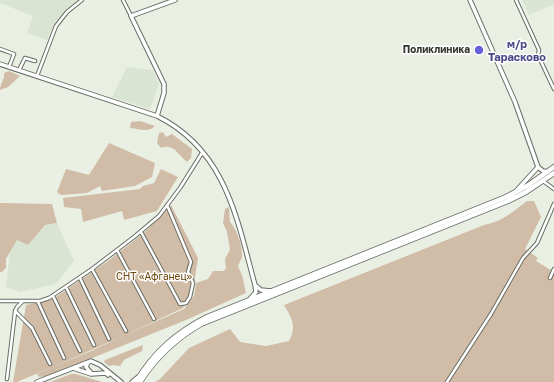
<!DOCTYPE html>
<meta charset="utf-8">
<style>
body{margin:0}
canvas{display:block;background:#e9efe3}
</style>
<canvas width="554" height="382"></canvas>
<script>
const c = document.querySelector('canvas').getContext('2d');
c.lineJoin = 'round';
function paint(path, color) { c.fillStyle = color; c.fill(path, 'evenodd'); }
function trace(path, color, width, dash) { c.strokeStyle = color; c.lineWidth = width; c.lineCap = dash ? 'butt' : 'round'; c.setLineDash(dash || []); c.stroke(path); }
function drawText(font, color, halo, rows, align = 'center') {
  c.font = font + ' "Golos Text",sans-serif'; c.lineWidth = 3; c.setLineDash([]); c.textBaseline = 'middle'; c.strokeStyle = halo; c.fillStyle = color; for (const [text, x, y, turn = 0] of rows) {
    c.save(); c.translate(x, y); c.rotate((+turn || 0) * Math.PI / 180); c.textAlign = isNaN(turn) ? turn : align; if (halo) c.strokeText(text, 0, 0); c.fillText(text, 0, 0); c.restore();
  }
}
paint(new Path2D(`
 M 0,0 L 79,0 L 56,21 L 47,40 L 27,33 L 33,16 L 0,3 Z
 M 522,0 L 554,0 L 554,4 L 529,15 Z
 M 127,67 L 153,70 L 159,83 L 150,109 L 112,97 Z
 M 57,223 L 74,261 L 56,284 L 20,292 L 6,287 L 10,253 L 17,240 L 28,245 L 45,225 Z`), '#dae4d2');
paint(new Path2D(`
 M 9,71 L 20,76 L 8,87 L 0,90 C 0,83 5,80 4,73 Z
 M 140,121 L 155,126 C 148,133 140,129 130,128 L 131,122 Z
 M 163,132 L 166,137 L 172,134 L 192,149 L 191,158 L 187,162 C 177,154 174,143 161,148 L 157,143 L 159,133 Z
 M 109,143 L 155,163 L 152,177 L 135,186 L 102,191 L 100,186 L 87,193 L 61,195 L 57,192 L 66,169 L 89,175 Z
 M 161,169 L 178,177 L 157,211 L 124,220 L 122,211 L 83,222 L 81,209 L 64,207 L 63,198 L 140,189 L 143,186 L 154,183 Z
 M 527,201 L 534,201 L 541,217 L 525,249 L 538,258 L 536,261 L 554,272 L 554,382 L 155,382 L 160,379 L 189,348 L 230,329 L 240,342 L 266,346 L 289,341 C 297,327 292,318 284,305 L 484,225 C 501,222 513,212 527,201 Z
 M 0,203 L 52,204 L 57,223 L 45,225 L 28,245 L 17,240 L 6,259 L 6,268 L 2,272 L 0,272 Z
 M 171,205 L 198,258 L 192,297 L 183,308 L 91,351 L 17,382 L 13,382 L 26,305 L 53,299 L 108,261 L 145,232 Z
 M 229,207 L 230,222 C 237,230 243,246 242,257 C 241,260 239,263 238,266 L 242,275 L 246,293 L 186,320 L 48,376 L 39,377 L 37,374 L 184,309 L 194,296 L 196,283 L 208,279 L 213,271 L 223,271 L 226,269 L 225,259 L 230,250 L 227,232 L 223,223 L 225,209 Z
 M 143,345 L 142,351 L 124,360 L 120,366 L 113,365 L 109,366 L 104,362 L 105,360 Z
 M 71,374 L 76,374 L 102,382 L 50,382 Z`), '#d1bda7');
const street = new Path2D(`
 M 123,0 L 131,16
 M 516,0 L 539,50 L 538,55 L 554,89
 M 0,49 L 14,54 L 9,67
 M 19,70 L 25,58 L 35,61
 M 37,76 L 56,26 L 67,12 L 82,0
 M 543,181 L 554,189
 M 141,232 L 180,304 L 186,303 L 190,297 L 193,283 L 188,272 L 191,262 L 167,205
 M 117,250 L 154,319
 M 92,269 L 126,331
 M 80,278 L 109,339
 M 550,278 L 554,269
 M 66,287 L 94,345
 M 53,296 L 80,351
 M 0,301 L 40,301 L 49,298 L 92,269 L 134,237 L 159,216 L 180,188 L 202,153
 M 22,302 L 17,307 L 15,311 L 32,328 L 50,364
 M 38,302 L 64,358
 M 7,379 L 15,312
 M 447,382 L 491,314 L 523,258 L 537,243 L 554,204`);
const secondary = new Path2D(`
 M 470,0 L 515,102 L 538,167 L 543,171 L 548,172
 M 0,64 L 157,116 C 226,150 237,219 255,285 L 256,292 L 250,299
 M 157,116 L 164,93 L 164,84 L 131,16 L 175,0
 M 517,190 L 538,167
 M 255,285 L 261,290 L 271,291
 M 88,362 L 86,367 L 91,373
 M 73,368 L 91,374 L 106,373 L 108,375
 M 37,382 L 91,361 L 100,365 L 121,382
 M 132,382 L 138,377`);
const highway = new Path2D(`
 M 136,382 C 154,352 176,333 207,317 L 506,197 L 527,186 L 554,167
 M 140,382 C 156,357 175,339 201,324 L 508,201 L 526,192 L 554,173`);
trace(street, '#686d64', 4.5);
trace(secondary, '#686d64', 5.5);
trace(highway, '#686d64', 6);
trace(street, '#fff', 2.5);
trace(secondary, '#fff', 3.5);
trace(highway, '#fff', 4.5);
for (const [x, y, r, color] of [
 [479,50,5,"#6661da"]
]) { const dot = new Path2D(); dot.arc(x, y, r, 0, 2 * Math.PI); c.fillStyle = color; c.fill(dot); trace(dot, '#fff', 1.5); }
drawText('bold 10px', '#323430', '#fff', [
 ["Поликлиника",470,50]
], 'right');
drawText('10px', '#6b450b', '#fff', [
 ["СНТ «Афганец»",154,277]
]);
drawText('bold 11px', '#4a4c8a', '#fff', [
 ["м/р",517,45],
 ["Тарасково",517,58]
]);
</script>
